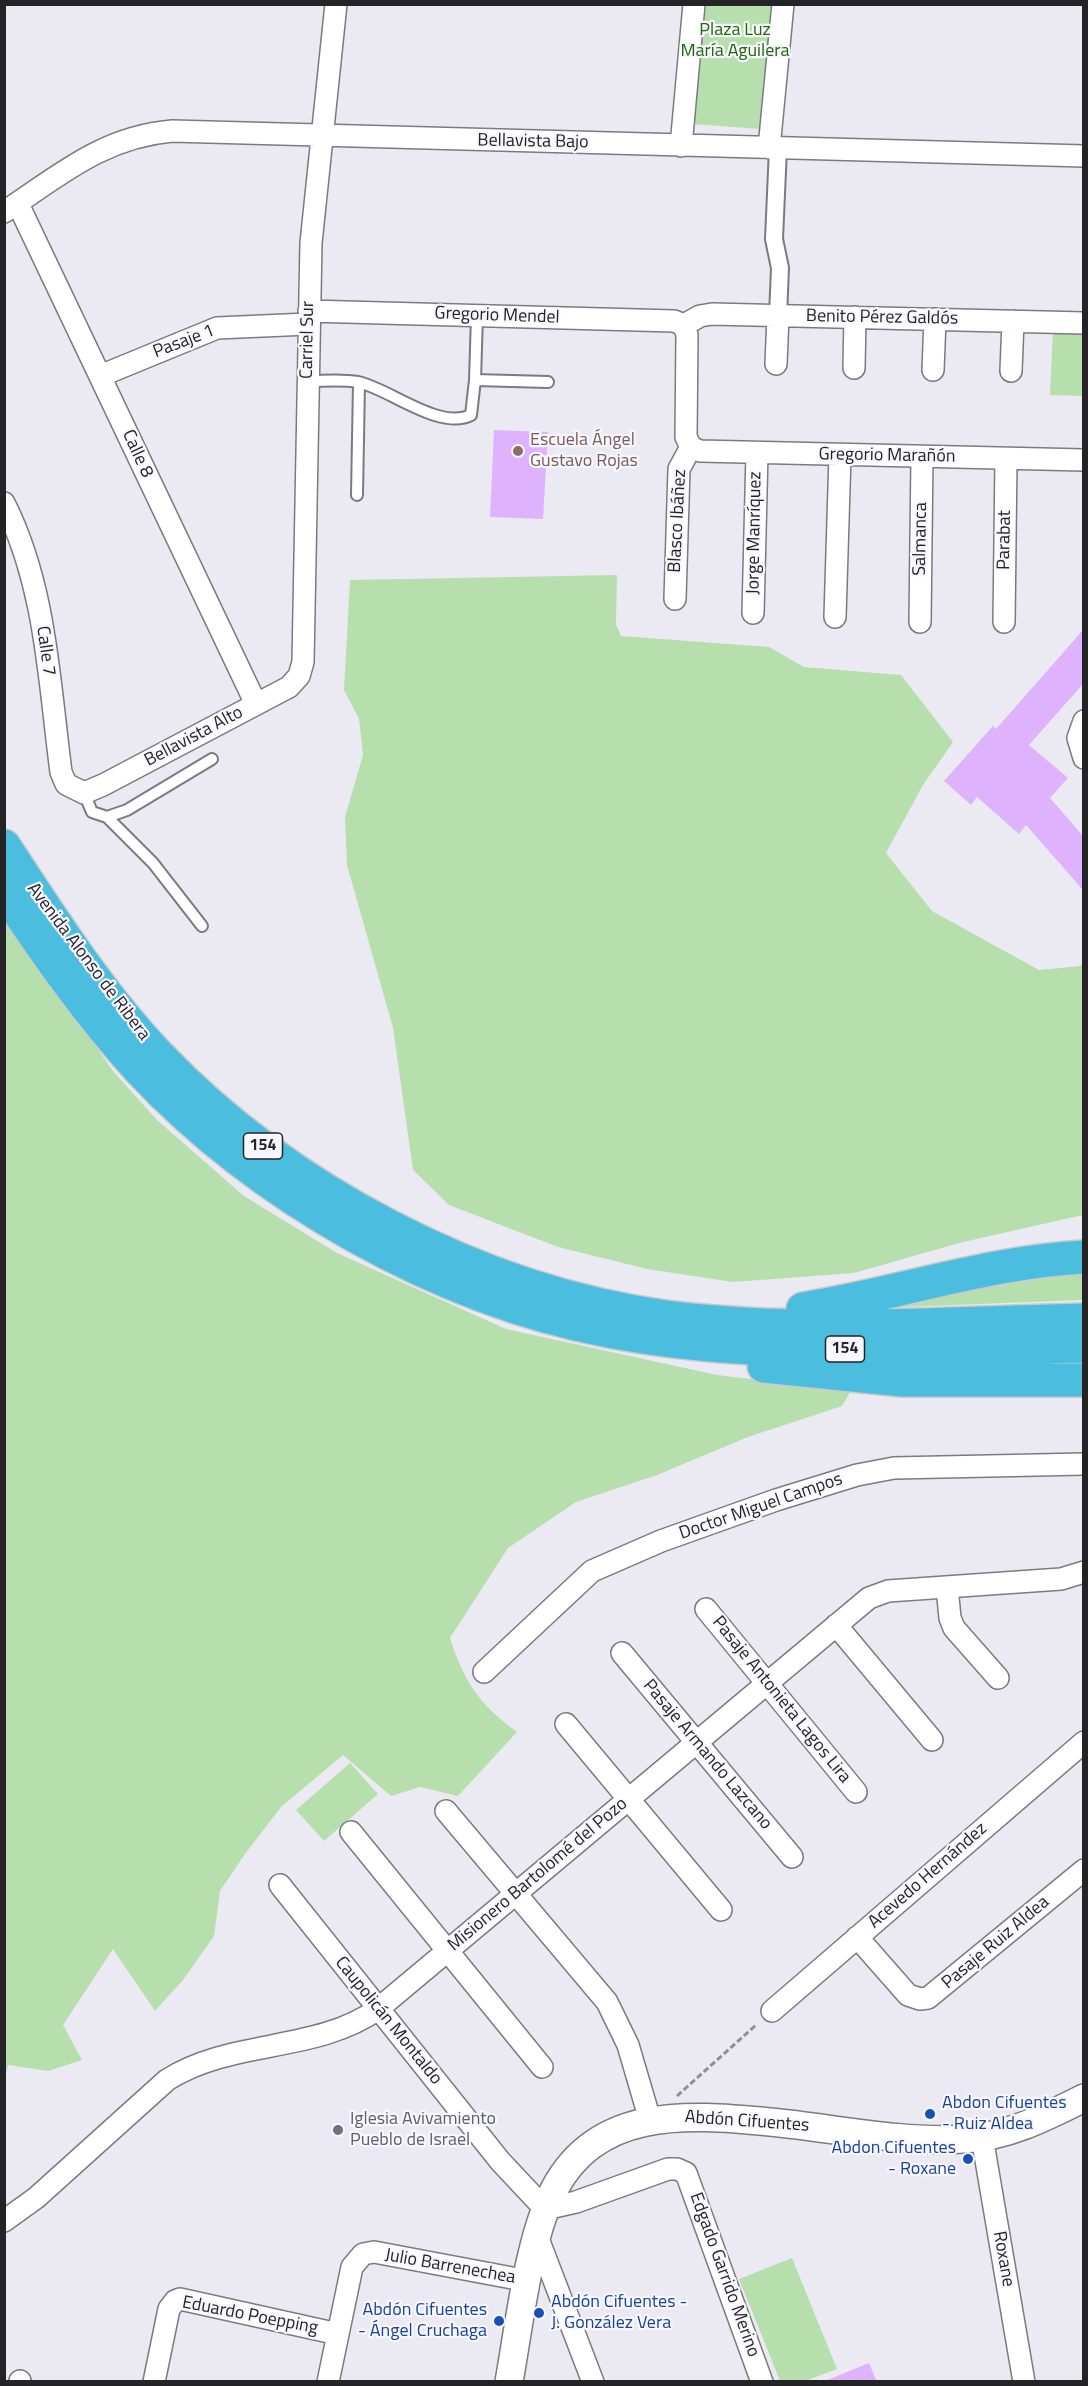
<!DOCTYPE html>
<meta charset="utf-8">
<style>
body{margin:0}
#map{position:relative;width:1088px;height:2386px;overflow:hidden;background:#ebeaf2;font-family:"Titillium Web",sans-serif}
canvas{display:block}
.frame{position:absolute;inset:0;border:6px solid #242427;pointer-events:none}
</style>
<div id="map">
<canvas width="1088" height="2386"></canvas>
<div class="frame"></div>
</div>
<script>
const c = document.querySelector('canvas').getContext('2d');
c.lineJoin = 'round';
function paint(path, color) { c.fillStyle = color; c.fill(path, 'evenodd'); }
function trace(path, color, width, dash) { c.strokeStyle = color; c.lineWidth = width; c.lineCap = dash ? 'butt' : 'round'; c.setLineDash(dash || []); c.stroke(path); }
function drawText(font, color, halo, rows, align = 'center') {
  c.font = font + ' "Titillium Web",sans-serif'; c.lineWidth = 4.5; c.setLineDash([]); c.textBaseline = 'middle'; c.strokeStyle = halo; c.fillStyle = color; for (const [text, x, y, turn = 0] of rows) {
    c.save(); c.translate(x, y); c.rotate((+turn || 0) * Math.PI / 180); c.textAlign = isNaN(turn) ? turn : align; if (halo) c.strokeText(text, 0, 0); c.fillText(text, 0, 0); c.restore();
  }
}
paint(new Path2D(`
 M 704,5 L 774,5 L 761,129 L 692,124 Z
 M 1053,329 L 1083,330 L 1083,396 L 1050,395 Z
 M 617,575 L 616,624 L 621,636 L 769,647 L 804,667 L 901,675 L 953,742 L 923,785 L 886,853 L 932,911 L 1039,970 L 1080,966 L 1083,963 L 1083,1215 L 959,1243 L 854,1273 L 733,1282 L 647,1269 L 558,1247 L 449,1205 L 413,1170 L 393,1028 L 347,865 L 345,817 L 363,755 L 359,719 L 344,690 L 350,580 Z
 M 5,915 L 113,1071 L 157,1120 L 244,1196 L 337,1253 L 506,1329 L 717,1375 L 851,1391 L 842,1406 L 748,1437 L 657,1475 L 576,1502 L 508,1548 L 450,1638 C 464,1682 480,1705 517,1732 L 458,1796 L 420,1787 L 391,1796 L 343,1755 L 281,1807 L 245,1854 L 220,1891 L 214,1936 L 183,1980 L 155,2011 L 113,1949 L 63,2025 L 82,2060 L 48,2071 L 8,2065 L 5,2078 Z
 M 1083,1265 L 1083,1300 L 877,1308 Z
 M 350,1763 L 378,1794 L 324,1841 L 296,1810 Z
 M 792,2258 L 837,2369 L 805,2381 L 780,2381 L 739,2279 Z`), '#b7dfae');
paint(new Path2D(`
 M 494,430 L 548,432 L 543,519 L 490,517 Z
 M 1083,630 L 1083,684 L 1029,745 L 1068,778 L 1050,798 L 1083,836 L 1083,890 L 1026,825 L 1019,834 L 977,797 L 971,805 L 944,781 L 993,726 L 996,729 Z
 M 869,2363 L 877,2382 L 825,2382 L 825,2381 Z`), '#dfb2fd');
const service = new Path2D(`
 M 477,316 L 475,380 L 548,382
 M 307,381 C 324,381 342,379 358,382 C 390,389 440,431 471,415 L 475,380
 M 357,495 L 359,383
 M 84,793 L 92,812 L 107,817 L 127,810 L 212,759
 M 107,817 L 153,863 L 202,926`);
const pedestrian = new Path2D(`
 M 778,316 L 780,268 L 774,239 L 778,148`);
const minor = new Path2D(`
 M 681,146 L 694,4
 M 769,148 L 783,4
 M 18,204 L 256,704
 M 4,212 C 60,175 103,137 172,131 L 1084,156
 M 309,311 L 674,321 L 684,325
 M 684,325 L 700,316 L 712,314 L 1084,323
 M 684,325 L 687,335 L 686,437 L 691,447
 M 776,364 L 778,316
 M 854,368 L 855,317
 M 933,370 L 935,319
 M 1011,371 L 1013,321
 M 100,376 L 217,328 L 308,324
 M 691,447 L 700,451 L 1084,460
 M 4,503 C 46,586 49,681 61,772 L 66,784 L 84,793 L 103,785 L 289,687 L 299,676 L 303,662 L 311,243 L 336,4
 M 675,599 L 679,469 L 691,447
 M 753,613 L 757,453
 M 835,617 L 840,455
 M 920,622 L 922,457
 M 1004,622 L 1006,459
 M 1084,721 L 1078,738 L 1084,758
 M 947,1587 L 950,1618 L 954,1628 L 998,1678
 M 706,1609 L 856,1792
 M 836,1625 L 932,1740
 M 622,1653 L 792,1857
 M 484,1672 L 592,1571 L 661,1541 L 776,1500 L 857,1475 L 894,1468 L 1084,1464
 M 566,1724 L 721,1910
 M 446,1811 L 607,2002 L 628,2045 L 650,2120
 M 351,1832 L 542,2067
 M 280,1885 L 500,2161 L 545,2209 L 576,2202 L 668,2169 L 677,2169 L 686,2173 L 762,2382
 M 857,1937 L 908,1995 L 920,1999 L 928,1998 L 1084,1870
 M 772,2011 L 1084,1742
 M 982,2137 L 1024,2382
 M 4,2221 L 36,2198 L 167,2080 C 231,2039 316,2053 378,2009 L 869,1598 L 888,1591 L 1061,1579 L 1084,1572
 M 537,2236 L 593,2382
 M 20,2382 L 20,2381
 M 154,2382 L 169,2309 L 175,2301 L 180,2299 L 338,2334
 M 328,2382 L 352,2267 L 363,2254 L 374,2252 L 528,2281`);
const tertiary = new Path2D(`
 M 509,2382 C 519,2326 528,2245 551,2196 C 593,2106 687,2114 770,2122 C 834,2128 900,2143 964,2139 C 1007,2137 1046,2117 1084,2098`);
const trunk = new Path2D(`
 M 4,846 C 51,918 99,993 158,1055 C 287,1190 481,1292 666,1317 C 802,1334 947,1323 1084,1320
 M 4,890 C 46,953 89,1015 140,1070 C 258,1196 439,1299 609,1331 C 764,1361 927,1349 1084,1346
 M 803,1309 C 897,1294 987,1262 1084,1257
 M 764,1366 L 902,1380 L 1084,1380`);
trace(service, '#7b7a81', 14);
trace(pedestrian, '#7b7a81', 20);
trace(minor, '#7b7a81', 24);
trace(tertiary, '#7b7a81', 30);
trace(trunk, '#cacacb', 36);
trace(new Path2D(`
 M 677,2096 L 757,2024`), '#8e8e93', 3, [6, 3]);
trace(service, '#fff', 10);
trace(pedestrian, '#fff', 16);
trace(minor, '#fff', 21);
trace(tertiary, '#fff', 27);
trace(trunk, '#4bbedf', 33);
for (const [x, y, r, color] of [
 [518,451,6,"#8d6e63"],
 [930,2114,6,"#1a4fb4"],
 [338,2130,6,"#6b7280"],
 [968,2159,6,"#1a4fb4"],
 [539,2313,6,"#1a4fb4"],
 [499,2321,6,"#1a4fb4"]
]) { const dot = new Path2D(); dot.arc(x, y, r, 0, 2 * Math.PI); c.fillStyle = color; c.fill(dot); trace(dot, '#f8f7ff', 2); }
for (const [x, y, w] of [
 [263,1146,39],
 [845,1349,39]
]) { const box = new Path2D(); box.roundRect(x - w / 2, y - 13, w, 26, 4.5); c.fillStyle = '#f8f7ff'; c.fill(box); trace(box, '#242427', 1.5); }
drawText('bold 16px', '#242427', null, [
 ["154",263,1146],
 ["154",845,1349]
]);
drawText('18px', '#1e6704', '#f8f7ff', [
 ["Plaza Luz",735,31],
 ["María Aguilera",735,52]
]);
drawText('18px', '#242427', '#f8f7ff', [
 ["Bellavista Bajo",533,142,1],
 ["Gregorio Mendel",497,316,2],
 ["Benito Pérez Galdós",882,318,1],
 ["Carriel Sur",308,340,-89],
 ["Pasaje 1",184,342,-21],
 ["Calle 8",137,454,65],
 ["Gregorio Marañón",887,456,1],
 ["Blasco Ibáñez",678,521,-87],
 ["Jorge Manríquez",755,533,-89],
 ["Salmanca",921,539,-89],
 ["Parabat",1005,540,-89],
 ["Calle 7",45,651,82],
 ["Bellavista Alto",194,737,-28],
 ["Avenida Alonso de Ribera",88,962,53],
 ["Doctor Miguel Campos",761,1507,-19],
 ["Pasaje Antonieta Lagos Lira",781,1700,51],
 ["Pasaje Armando Lazcano",707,1755,50],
 ["Misionero Bartolomé del Pozo",538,1875,-40],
 ["Acevedo Hernández",928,1876,-41],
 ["Pasaje Ruiz Aldea",996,1943,-40],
 ["Caupolicán Montaldo",388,2021,51],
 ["Abdón Cifuentes",747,2122,4],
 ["Roxane",1003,2259,80],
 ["Julio Barrenechea",450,2267,10],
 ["Edgado Garrido Merino",724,2275,70],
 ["Eduardo Poepping",250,2316,11]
]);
drawText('18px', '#785e54', '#f8f7ff', [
 ["Escuela Ángel",530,441],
 ["Gustavo Rojas",530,462]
], 'left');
drawText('18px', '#164399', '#f8f7ff', [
 ["Abdon Cifuentes",942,2104],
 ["- Ruiz Aldea",942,2125],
 ["Abdon Cifuentes",956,2149,"right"],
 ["- Roxane",956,2170,"right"],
 ["Abdón Cifuentes -",551,2303],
 ["J. González Vera",551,2324],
 ["Abdón Cifuentes",487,2311,"right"],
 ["- Ángel Cruchaga",487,2332,"right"]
], 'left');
drawText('18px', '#5b616d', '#f8f7ff', [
 ["Iglesia Avivamiento",350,2120],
 ["Pueblo de Israel",350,2141]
], 'left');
</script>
